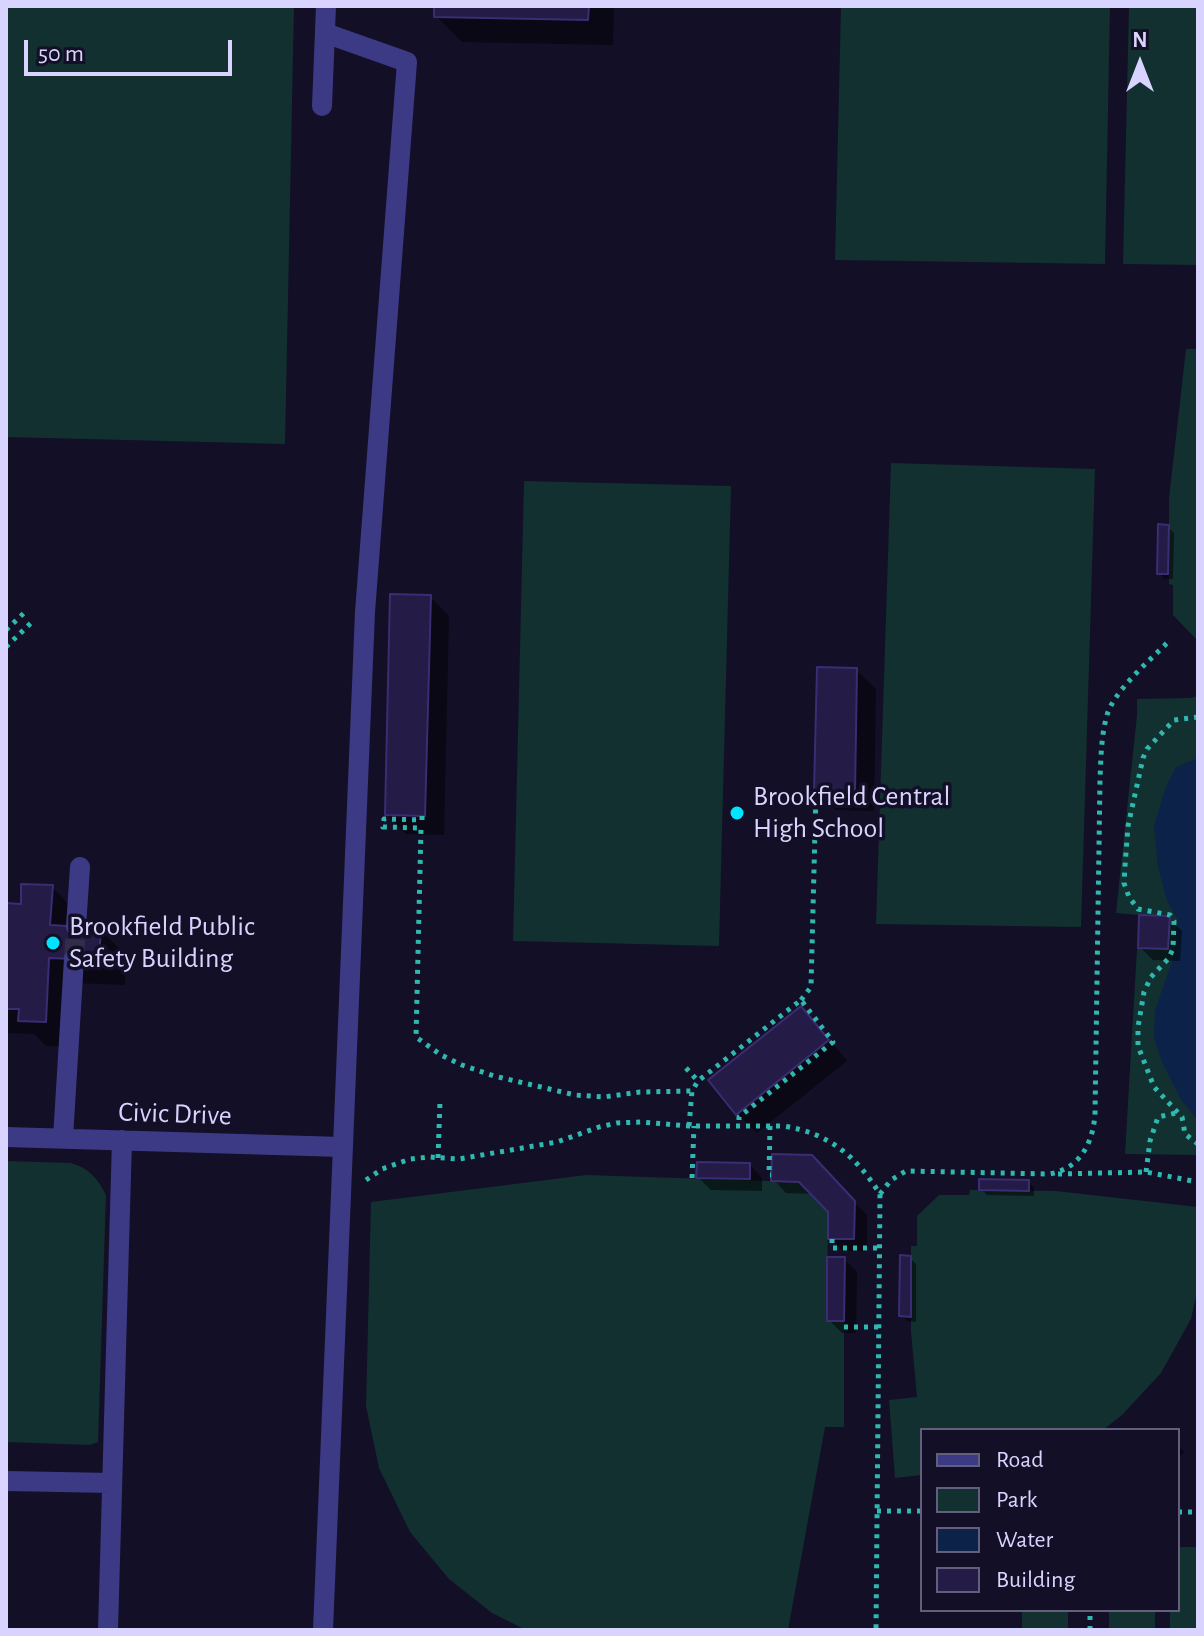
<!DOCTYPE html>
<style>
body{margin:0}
#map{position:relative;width:1204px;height:1636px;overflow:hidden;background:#130f26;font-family:"Alegreya Sans",sans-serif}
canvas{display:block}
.frame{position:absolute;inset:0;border:8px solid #d9d4ff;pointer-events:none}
.legend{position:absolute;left:920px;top:1428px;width:260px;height:184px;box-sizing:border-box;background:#130f26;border:2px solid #625e7d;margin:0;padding:10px 14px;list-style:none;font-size:24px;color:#d9d4ff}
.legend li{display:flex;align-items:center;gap:16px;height:40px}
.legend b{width:40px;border:2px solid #625e7d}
.north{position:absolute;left:1100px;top:24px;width:80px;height:80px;-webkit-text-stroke:6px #130f26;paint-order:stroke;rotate:0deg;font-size:22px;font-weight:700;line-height:32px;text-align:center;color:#d9d4ff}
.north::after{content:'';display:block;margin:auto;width:28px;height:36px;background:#d9d4ff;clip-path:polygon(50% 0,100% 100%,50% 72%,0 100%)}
.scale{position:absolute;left:24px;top:40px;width:208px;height:36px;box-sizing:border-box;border:4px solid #d9d4ff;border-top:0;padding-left:10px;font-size:24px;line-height:28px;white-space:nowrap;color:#d9d4ff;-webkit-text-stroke:6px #130f26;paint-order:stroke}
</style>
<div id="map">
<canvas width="1204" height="1636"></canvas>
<div class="frame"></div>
<ul class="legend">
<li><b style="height:10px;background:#3d3a85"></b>Road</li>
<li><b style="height:22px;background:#12302f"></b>Park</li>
<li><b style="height:22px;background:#0c2248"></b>Water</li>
<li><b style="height:22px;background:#241b47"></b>Building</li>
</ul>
<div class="north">N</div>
<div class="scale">50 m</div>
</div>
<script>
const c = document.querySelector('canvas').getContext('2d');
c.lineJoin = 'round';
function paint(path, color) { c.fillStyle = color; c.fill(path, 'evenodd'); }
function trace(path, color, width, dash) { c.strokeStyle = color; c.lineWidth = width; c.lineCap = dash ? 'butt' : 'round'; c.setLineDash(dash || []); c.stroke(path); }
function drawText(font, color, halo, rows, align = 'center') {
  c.font = font + ' "Alegreya Sans",sans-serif'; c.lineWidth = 7; c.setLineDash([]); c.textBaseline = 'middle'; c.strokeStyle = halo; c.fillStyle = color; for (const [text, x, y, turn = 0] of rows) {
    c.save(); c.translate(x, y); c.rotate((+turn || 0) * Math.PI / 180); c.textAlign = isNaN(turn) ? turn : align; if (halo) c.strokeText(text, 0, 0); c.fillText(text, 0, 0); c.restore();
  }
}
paint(new Path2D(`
 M 6,6 L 294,6 L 285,444 L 6,437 Z
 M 841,6 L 1110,6 L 1105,264 L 835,260 Z
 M 1129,6 L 1198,6 L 1198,265 L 1123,264 Z
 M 1186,349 L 1198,349 L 1198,638 L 1195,638 L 1173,615 L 1173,585 L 1169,584 L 1169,498 Z
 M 891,463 L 1095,469 L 1081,927 L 876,924 Z
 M 524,481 L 731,486 L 719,946 L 513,941 Z
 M 1198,696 L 1198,1155 L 1125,1154 L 1139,915 L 1116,913 L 1137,715 L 1137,699 L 1190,698 Z
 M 6,1161 L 71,1163 C 89,1168 98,1179 106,1195 L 98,1442 L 90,1445 L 6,1442 Z
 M 586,1175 L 799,1182 L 828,1212 L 827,1320 L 844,1321 L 844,1427 L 825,1427 L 788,1630 L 526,1630 L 492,1613 L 449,1579 L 410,1532 L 379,1468 L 366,1406 L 371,1202 Z
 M 970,1190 L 1056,1191 L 1198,1207 L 1198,1288 L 1191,1319 L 1161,1373 L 1122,1415 L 1103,1430 L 922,1430 L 922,1475 L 895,1478 L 889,1400 L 917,1397 L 911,1332 L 911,1246 L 917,1246 L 917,1216 L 939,1195 L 969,1195 Z
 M 1178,1547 L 1198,1547 L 1198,1630 L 1170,1630 L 1170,1610 L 1178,1610 Z
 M 1022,1610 L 1068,1610 L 1068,1630 L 1022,1630 Z
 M 1109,1610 L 1155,1610 L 1155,1630 L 1109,1630 Z`), '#12302f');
paint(new Path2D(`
 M 1198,758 L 1198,1120 L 1182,1101 L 1171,1080 L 1162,1062 L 1154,1038 L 1155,1010 L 1175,953 L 1177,919 L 1167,901 L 1158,867 L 1154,826 L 1165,789 L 1176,767 Z`), '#0c2248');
paint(new Path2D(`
 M 436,6 L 614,6 L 613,45 L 462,42 L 436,16 Z
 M 1168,527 L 1174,533 L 1173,579 L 1165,579 L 1159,573 Z
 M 430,597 L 449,616 L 444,835 L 406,834 L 387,815 Z
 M 856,670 L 876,689 L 874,811 L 836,810 L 816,790 Z
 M 52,887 L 77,913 L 77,929 L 100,930 L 126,955 L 125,985 L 74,983 L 71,1047 L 46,1046 L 34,1034 L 6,1033 L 6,905 L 22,906 Z
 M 1169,918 L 1182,931 L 1180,961 L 1153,960 L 1140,947 Z
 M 801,1008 L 820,1028 L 847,1061 L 757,1133 L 737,1114 Z
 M 811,1157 L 867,1215 L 867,1251 L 843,1251 L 830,1238 L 830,1211 L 813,1194 L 786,1193 L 774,1180 Z
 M 750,1165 L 762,1178 L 762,1191 L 711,1190 L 698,1177 Z
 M 1029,1182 L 1034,1188 L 1034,1196 L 987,1195 L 981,1189 Z
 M 910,1258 L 916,1264 L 916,1322 L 907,1321 L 901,1315 Z
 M 844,1259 L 857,1272 L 856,1333 L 842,1333 L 829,1320 Z
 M 1178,1445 L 1184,1452 L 1178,1458 Z`), '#0007');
const building = new Path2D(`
 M 434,6 L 589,6 L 588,20 L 434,17 Z
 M 1158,524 L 1169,525 L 1168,574 L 1157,574 Z
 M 390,594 L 431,595 L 425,816 L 385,815 Z
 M 817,667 L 857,668 L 855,792 L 814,791 Z
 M 21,884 L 53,885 L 50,925 L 101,928 L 99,960 L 49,958 L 46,1022 L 18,1021 L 19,1009 L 6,1009 L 6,903 L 21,904 Z
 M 1139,915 L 1170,916 L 1168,949 L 1138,948 Z
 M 801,1006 L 829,1040 L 736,1115 L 708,1080 Z
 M 772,1154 L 812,1155 L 855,1201 L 854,1239 L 828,1239 L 828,1212 L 799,1182 L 771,1181 Z
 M 697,1162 L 750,1163 L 750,1179 L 696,1178 Z
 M 979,1179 L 1029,1180 L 1029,1191 L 979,1190 Z
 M 900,1255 L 911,1256 L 911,1317 L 899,1316 Z
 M 827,1257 L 845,1257 L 844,1321 L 827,1321 Z`);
paint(building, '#241b47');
trace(building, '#3b2d73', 2);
trace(new Path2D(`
 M 74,959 L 76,927`), '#312d47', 20, [20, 10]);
trace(new Path2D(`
 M 6,630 L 25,612
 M 6,647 L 33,621
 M 1198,717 L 1174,720 L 1147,749 L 1143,758 L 1128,826 L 1125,866 L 1124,883 L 1129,897 L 1138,909 L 1170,915 L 1174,921 L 1173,949 L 1168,959 L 1151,977 L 1144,992 L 1138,1027 L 1138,1046 L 1154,1087 L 1182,1117 L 1185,1134 L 1198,1144
 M 422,816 L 422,820 L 384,819 L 383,827 L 421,828 L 416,1037 L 441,1055 L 462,1065 L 494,1076 L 575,1095 L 604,1097 L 640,1092 L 692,1091
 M 801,1000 L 811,987 L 816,791
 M 686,1068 L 698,1081
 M 689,1126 L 692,1091 L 698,1081 L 801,1000 L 833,1042 L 739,1117 L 739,1126
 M 770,1126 L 769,1175 L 771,1175
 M 438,1158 L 440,1101
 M 1146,1172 L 1150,1141 L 1158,1117 L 1176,1113
 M 1058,1174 L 1146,1172 L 1198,1182
 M 692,1178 L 694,1126
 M 366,1180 L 382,1169 L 410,1159 L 429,1157 L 459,1159 L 557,1142 L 599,1127 L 617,1123 L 641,1122 L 689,1126 L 783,1126 C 829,1133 856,1156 880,1194 L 876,1630
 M 880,1194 L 891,1180 L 906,1171 L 1049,1174 C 1080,1169 1093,1143 1095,1114 L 1100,779 C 1101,758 1101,736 1107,715 C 1114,691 1149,661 1168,642
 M 832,1239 L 832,1248 L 880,1248
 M 844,1327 L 879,1327
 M 877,1511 L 922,1511
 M 1178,1512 L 1198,1512
 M 1090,1630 L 1090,1610`), '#2fb8b0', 5, [4, 6]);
trace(new Path2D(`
 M 322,106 L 326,6
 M 76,927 L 80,867
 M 6,1137 L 342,1147
 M 63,1138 L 74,959
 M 6,1481 L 112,1483
 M 108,1630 L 122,1140
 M 323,1630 L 365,612 L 407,62 L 325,33`), '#3d3a85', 20);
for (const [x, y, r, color] of [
 [737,813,8,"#00e5ff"],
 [53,943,8,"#00e5ff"]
]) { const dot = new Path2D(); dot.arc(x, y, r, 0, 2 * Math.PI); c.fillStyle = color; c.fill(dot); trace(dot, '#130f26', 3); }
drawText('28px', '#d9d4ff', '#130f26', [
 ["Brookfield Central",753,797],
 ["High School",753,829],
 ["Brookfield Public",69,927],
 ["Safety Building",69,959]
], 'left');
drawText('28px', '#d9d4ff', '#130f26', [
 ["Civic Drive",175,1114,2]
]);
</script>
